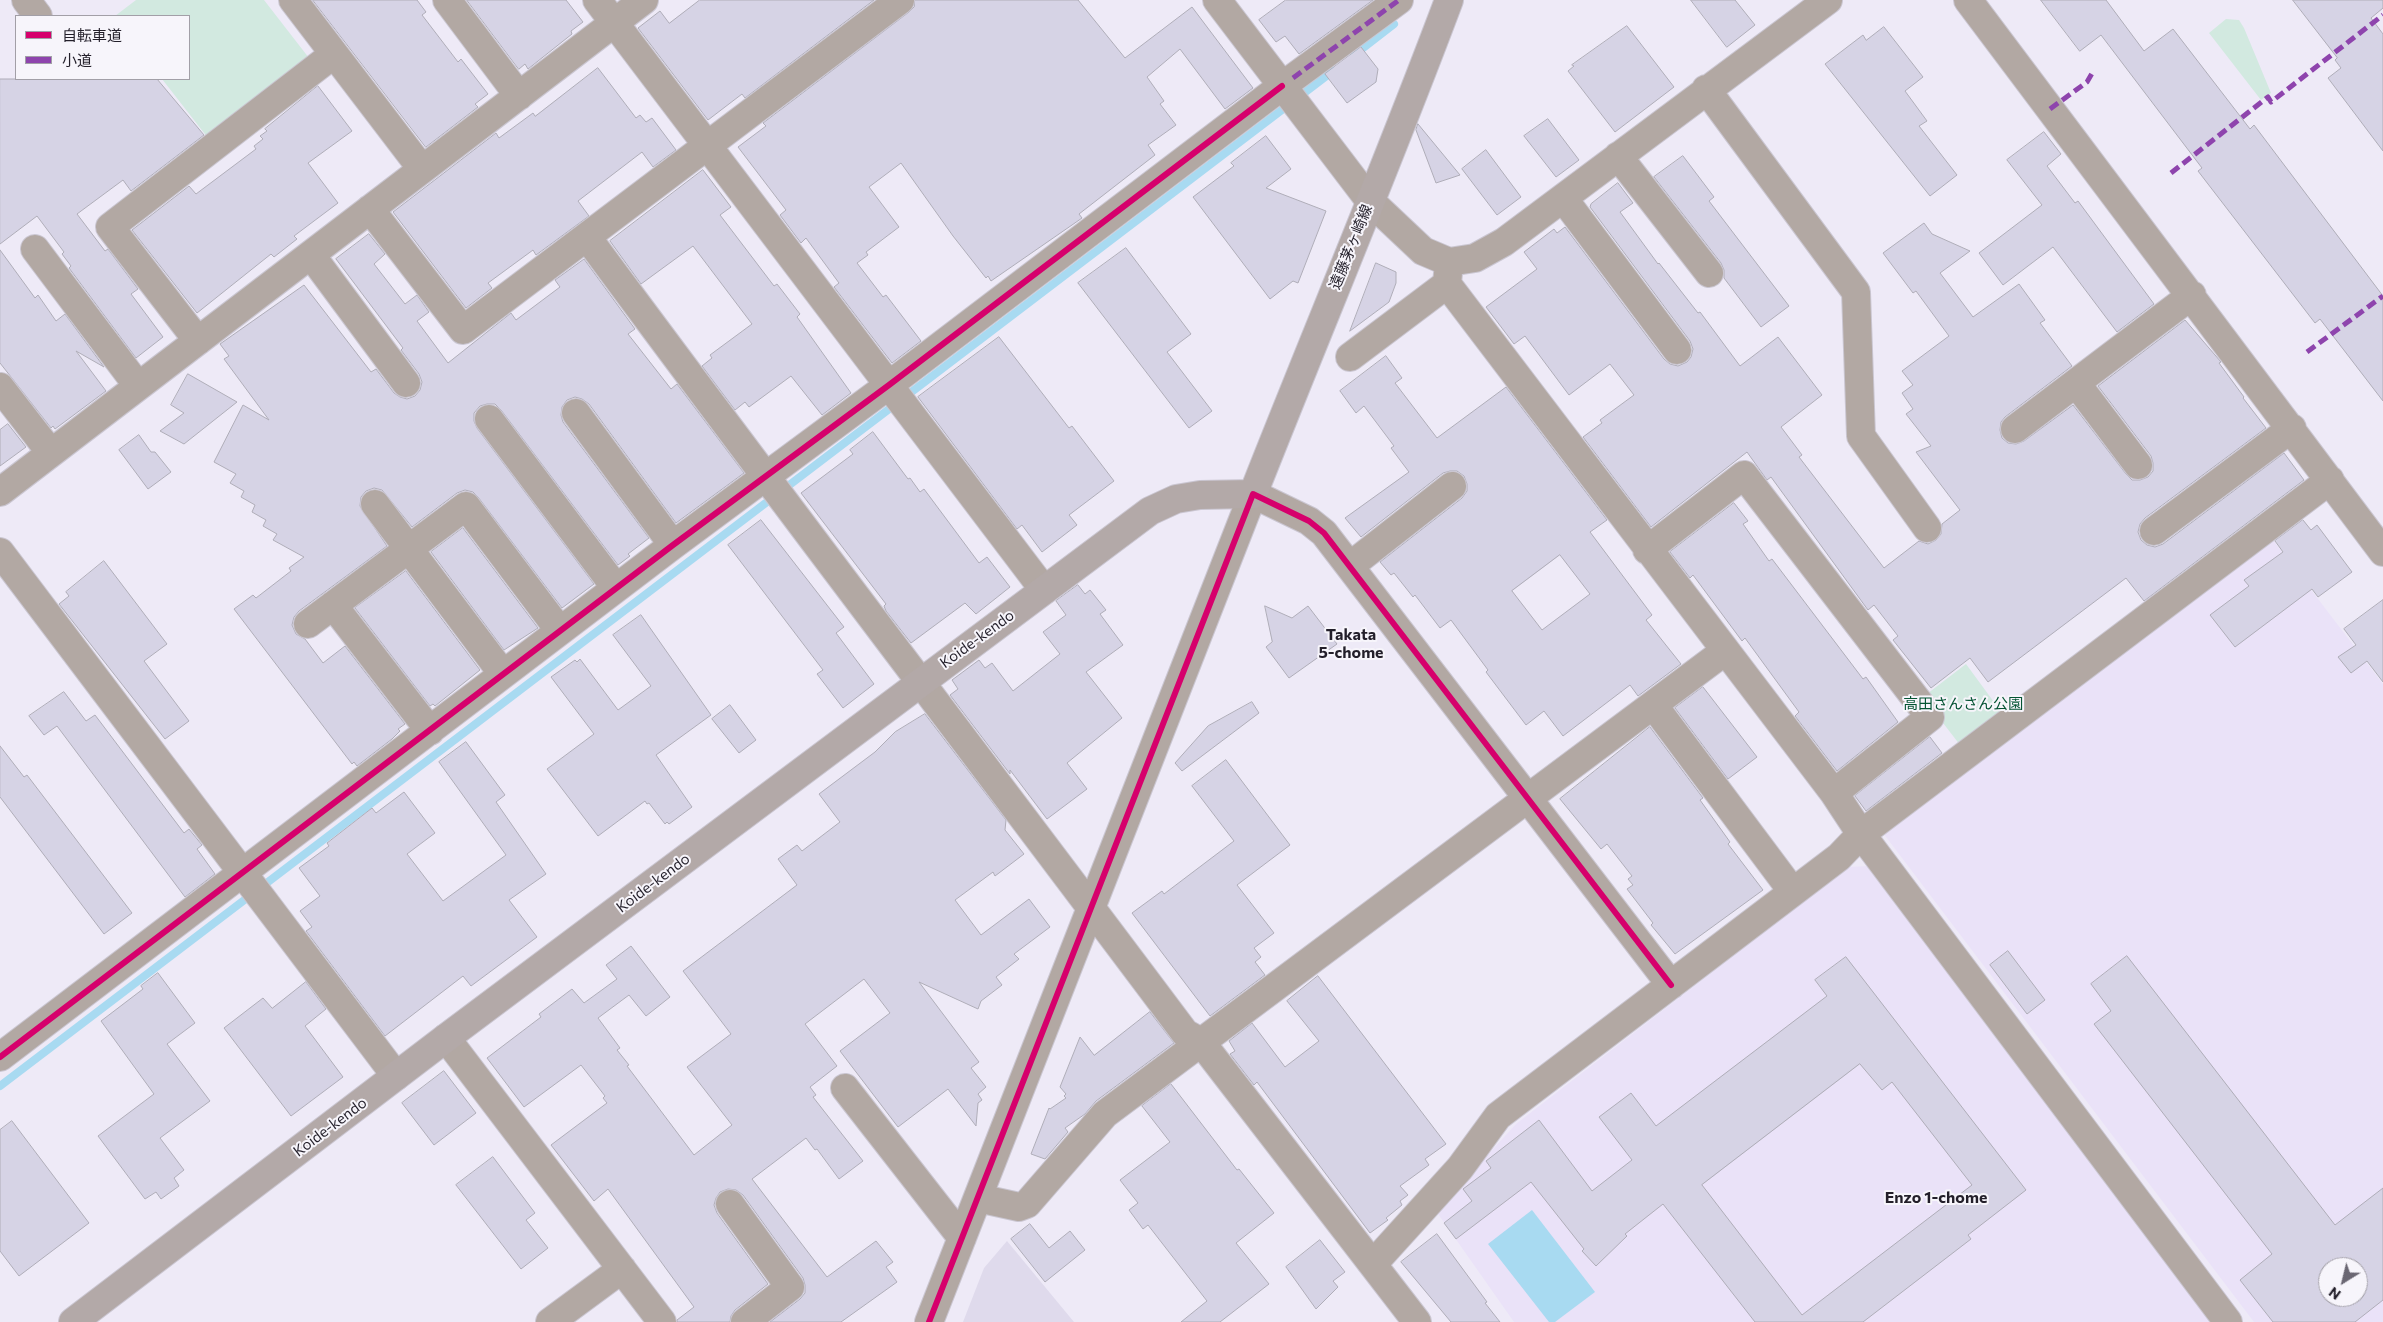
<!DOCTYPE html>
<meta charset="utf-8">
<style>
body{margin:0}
#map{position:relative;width:2383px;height:1322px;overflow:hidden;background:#eeeaf7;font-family:Commissioner,"Noto Sans JP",sans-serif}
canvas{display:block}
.legend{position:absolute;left:15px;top:15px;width:175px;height:65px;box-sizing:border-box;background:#f7f5fb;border:1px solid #a29fa7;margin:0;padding:6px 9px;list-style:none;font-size:15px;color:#231f2a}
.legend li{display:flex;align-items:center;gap:10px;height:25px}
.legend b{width:25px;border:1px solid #a29fa7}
.north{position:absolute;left:2318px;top:1257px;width:50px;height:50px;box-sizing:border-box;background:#f7f5fb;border:1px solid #a29fa7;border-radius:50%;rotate:216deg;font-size:14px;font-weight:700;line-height:20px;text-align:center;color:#231f2a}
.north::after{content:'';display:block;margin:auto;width:18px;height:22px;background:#6a6672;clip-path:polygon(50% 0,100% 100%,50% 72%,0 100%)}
</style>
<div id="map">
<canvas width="2383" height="1322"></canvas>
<ul class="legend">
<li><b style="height:6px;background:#d6006c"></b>自転車道</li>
<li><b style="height:6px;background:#8e44ad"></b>小道</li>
</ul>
<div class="north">N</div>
</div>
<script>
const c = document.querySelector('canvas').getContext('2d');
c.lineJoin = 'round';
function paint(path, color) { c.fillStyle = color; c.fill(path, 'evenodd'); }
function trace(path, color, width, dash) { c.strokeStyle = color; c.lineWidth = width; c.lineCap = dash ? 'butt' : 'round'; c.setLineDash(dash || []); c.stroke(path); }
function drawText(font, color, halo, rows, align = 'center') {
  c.font = font + ' Commissioner,"Noto Sans JP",sans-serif'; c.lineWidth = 4; c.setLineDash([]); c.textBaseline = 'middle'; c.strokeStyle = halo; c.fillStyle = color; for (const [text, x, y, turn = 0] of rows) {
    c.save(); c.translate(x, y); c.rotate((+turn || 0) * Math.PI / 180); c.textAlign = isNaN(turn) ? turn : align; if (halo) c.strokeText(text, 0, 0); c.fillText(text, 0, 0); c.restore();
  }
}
paint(new Path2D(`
 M 1007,1241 L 1074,1322 L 963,1322 L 984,1268 Z`), '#dfdaec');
paint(new Path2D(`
 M 2273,540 L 2383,684 L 2383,1322 L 2254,1322 L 1880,829 ZM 2328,1267 L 2358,1267 L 2358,1297 L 2328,1297 Z
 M 1869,866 L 2214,1322 L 1514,1322 L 1436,1211 L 1516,1124 L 1848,867 Z`), '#eae2f8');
paint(new Path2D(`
 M 136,0 L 264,0 L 309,58 L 208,138 L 162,79 L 189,79 L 189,16 L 115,16 Z
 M 2226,19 L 2239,20 L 2244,28 L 2271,93 L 2261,100 L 2209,33 Z
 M 1966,664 L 2002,713 L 1960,745 L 1923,697 Z`), '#d2e9e0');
paint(new Path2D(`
 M 1532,1210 L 1595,1292 L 1555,1322 L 1549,1322 L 1488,1244 Z`), '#a8daf1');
trace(new Path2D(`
 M 1354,55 L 1394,24
 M 0,1086 L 1333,71`), '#a8daf1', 8);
const building = new Path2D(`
 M 313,0 L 417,0 L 426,12 L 422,15 L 458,62 L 461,59 L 488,94 L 475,104 L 478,107 L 426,147 Z
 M 467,0 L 566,0 L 583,22 L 571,31 L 572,34 L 528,69 L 525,64 L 519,69 Z
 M 700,0 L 874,0 L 745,98 L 742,94 L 708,120 L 638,28 L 660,11 L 669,23 Z
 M 915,0 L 1078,0 L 1125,58 L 1192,7 L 1253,88 L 1225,109 L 1180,49 L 1147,77 L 1164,101 L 1160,104 L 1176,125 L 1148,145 L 1155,155 L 1079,214 L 1082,218 L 1072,225 L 991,281 L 988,276 L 986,278 L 953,236 L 901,163 L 869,187 L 899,227 L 866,252 L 868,255 L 857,263 L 883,297 L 886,295 L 921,341 L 892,363 L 834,287 L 839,283 L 806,238 L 801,243 L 780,215 L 786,210 L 738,147 L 766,126 L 763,123 L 909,12 L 914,7 Z
 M 1286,0 L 1373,0 L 1299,54 L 1285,36 L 1276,42 L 1259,20 Z
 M 1691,0 L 1735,0 L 1755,25 L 1727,47 Z
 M 2041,0 L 2106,0 L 2144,51 L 2173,29 L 2250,129 L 2254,125 L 2383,296 L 2383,401 L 2320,319 L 2315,323 L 2198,171 L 2202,168 L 2101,35 L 2080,51 Z
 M 2293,0 L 2383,0 L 2383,8 L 2371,18 L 2383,34 L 2383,151 L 2328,78 L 2341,68 L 2335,60 L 2337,58 Z
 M 1627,26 L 1674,87 L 1615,132 L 1568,71 L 1574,66 L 1572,65 Z
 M 1884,27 L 1923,77 L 1905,91 L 1927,121 L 1919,126 L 1957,175 L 1930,196 L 1825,64 L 1863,35 L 1866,40 Z
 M 1361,47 L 1378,69 L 1376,82 L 1347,103 L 1325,74 Z
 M 598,68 L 636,118 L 640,115 L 646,122 L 652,118 L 676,150 L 653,167 L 642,152 L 578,201 L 589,216 L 536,255 L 533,250 L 488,283 L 492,288 L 466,308 L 393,212 L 496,133 L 499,138 L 533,113 L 535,116 Z
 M 0,79 L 157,79 L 204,135 L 131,191 L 123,180 L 77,214 L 105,251 L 108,249 L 138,289 L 131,294 L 163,337 L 136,358 L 69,268 L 71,266 L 62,254 L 64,252 L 37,216 L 0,244 Z
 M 318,86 L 352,131 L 308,163 L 338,203 L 294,236 L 297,239 L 274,257 L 271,254 L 197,313 L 132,230 L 189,186 L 196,194 L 256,149 L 254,146 L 263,139 L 260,136 L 267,131 L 265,129 Z
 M 1548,119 L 1579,160 L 1556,177 L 1524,136 Z
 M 1418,124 L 1460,175 L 1436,183 L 1416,130 Z
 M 2044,132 L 2061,154 L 2047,166 L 2075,203 L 2078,201 L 2154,304 L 2117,332 L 2053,247 L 2003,285 L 1979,253 L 2042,205 L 2007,160 Z
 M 1266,136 L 1291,169 L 1266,188 L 1326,211 L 1298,283 L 1293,281 L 1270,299 L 1193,197 L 1234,166 L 1231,163 Z
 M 1486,150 L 1521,197 L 1497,215 L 1462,169 Z
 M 1683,156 L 1714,197 L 1709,201 L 1789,306 L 1761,327 L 1724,278 L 1724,270 L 1721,263 L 1654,177 Z
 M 703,170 L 731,207 L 720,215 L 774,286 L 777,284 L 800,314 L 797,317 L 851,393 L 822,415 L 791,376 L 749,407 L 745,402 L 735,410 L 702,366 L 712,358 L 710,355 L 752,324 L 693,246 L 641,284 L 610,241 Z
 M 1618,183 L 1633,203 L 1620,212 L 1658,264 L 1659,263 L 1698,313 L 1700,312 L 1740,366 L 1778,337 L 1822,395 L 1781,427 L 1802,455 L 1799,457 L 1884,568 L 1919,541 L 1928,544 L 1936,540 L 1941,534 L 1942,524 L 1960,510 L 1916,452 L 1931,446 L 1906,414 L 1913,409 L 1902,393 L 1913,385 L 1902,371 L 1949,336 L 1916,291 L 1913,293 L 1883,253 L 1924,223 L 1932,234 L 1970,251 L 1940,273 L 1973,317 L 2019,284 L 2045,320 L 2040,323 L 2072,366 L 2005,417 L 2001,422 L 2000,430 L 2002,438 L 2008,443 L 2016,444 L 2024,441 L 2073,405 L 2126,474 L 2132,480 L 2140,480 L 2148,477 L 2153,471 L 2153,463 L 2151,456 L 2098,386 L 2185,320 L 2221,362 L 2219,363 L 2244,397 L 2243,398 L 2266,428 L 2145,518 L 2140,524 L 2138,532 L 2141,540 L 2147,545 L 2155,547 L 2163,544 L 2284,453 L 2304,480 L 2144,601 L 2126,578 L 1988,682 L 1970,658 L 1931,688 L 1893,640 L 1898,636 L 1874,605 L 1868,610 L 1771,477 L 1767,480 L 1747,452 L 1651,527 L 1583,437 L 1602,423 L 1600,420 L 1634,395 L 1610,364 L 1569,395 L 1525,336 L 1514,344 L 1486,307 L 1537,269 L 1524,252 L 1554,229 L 1557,233 L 1565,227 L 1664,359 L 1670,364 L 1678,366 L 1687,362 L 1691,357 L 1693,349 L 1690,341 L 1590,207 L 1591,204 Z
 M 369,234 L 385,254 L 374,264 L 405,304 L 417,295 L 429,312 L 417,321 L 448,363 L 511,313 L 516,320 L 560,287 L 555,280 L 584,259 L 635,329 L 628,334 L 671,389 L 677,384 L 744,473 L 676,523 L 589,404 L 582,399 L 575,397 L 567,400 L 562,407 L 561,415 L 563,422 L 649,538 L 628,554 L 630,556 L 618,565 L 501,410 L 495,404 L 487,404 L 480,406 L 474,413 L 474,421 L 477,428 L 594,584 L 562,608 L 478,497 L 473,492 L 465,490 L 457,493 L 412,527 L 382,490 L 374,488 L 366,491 L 361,497 L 360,506 L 387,546 L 299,611 L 294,617 L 292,625 L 296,634 L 305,639 L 323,663 L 345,646 L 405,724 L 398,729 L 400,731 L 392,739 L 357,766 L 354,762 L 352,764 L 234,609 L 253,595 L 256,598 L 291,571 L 289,568 L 304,557 L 273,540 L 277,534 L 263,526 L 266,520 L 252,512 L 255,505 L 241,497 L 244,491 L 230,483 L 236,474 L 214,462 L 243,405 L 269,420 L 224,359 L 229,356 L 220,344 L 304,285 L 371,372 L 376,369 L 394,393 L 400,397 L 407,399 L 415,396 L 420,390 L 422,382 L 419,374 L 401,350 L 403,348 L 336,259 Z
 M 1126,248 L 1191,334 L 1167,352 L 1212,411 L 1189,428 L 1078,283 Z
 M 0,250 L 35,298 L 38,295 L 56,321 L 65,314 L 104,367 L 76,351 L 106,391 L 55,429 L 53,426 L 51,428 L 0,363 Z
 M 1376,263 L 1396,272 L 1396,283 L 1389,302 L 1350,331 Z
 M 999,337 L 1069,428 L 1072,426 L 1114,481 L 1069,515 L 1077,525 L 1042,552 L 1022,525 L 1017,529 L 918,397 Z
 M 1386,356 L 1402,378 L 1395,383 L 1437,438 L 1506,387 L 1607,520 L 1590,532 L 1652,615 L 1646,620 L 1681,664 L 1638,696 L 1630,685 L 1563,736 L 1544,711 L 1526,725 L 1486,672 L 1488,670 L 1451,620 L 1440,628 L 1415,595 L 1413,597 L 1394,573 L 1391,575 L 1380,562 L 1462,498 L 1467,491 L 1467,484 L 1464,476 L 1457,471 L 1450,471 L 1443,473 L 1361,537 L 1345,518 L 1409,472 L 1391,448 L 1394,446 L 1364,406 L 1356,413 L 1340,391 ZM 1560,555 L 1590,594 L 1542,630 L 1512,591 Z
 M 188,374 L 237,402 L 184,444 L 160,431 L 184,413 L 171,405 Z
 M 8,424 L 26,447 L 0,466 L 0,430 Z
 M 873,432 L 908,479 L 910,478 L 920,492 L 924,489 L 979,563 L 987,557 L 1010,587 L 976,614 L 965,603 L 911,643 L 886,611 L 884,606 L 886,604 L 801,493 L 853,454 L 850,450 Z
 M 139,435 L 151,452 L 155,452 L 171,472 L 148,489 L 119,450 Z
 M 1734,503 L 1748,521 L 1743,524 L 1769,561 L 1772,559 L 1863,679 L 1866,677 L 1898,722 L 1837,771 L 1795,716 L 1799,712 L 1745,638 L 1742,641 L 1693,575 L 1690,578 L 1670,552 Z
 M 761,520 L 844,627 L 836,633 L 874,684 L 843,708 L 817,674 L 823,670 L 728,545 Z
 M 2303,520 L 2311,530 L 2317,525 L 2352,572 L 2318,597 L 2312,589 L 2235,647 L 2210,615 L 2249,586 L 2244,580 L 2283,552 L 2275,541 Z
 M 463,528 L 538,628 L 504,650 L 431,552 Z
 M 104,561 L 167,644 L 144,661 L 189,721 L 165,739 L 59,604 L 69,596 L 66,592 Z
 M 406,571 L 480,670 L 435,706 L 433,704 L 430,706 L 355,608 Z
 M 1078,585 L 1085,594 L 1090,590 L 1106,610 L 1100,614 L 1123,645 L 1086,672 L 1122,718 L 1067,763 L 1087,789 L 1047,819 L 1010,770 L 1010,774 L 950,695 L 958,689 L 952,680 L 979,660 L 985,668 L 992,663 L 1013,691 L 1060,654 L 1043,632 L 1066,615 L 1056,601 Z
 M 2383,600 L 2383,682 L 2367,661 L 2351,673 L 2338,657 L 2356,645 L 2344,629 Z
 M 1265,606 L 1292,618 L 1308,606 L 1337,644 L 1289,678 L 1266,647 L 1272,642 Z
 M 641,615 L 711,715 L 656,755 L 692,807 L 669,824 L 667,822 L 665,824 L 649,803 L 647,804 L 645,801 L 598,836 L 547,769 L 594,734 L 551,677 L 575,660 L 577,662 L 580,659 L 618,710 L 651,686 L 613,635 Z
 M 1703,687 L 1757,757 L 1728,779 L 1675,708 Z
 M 64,692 L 86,721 L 95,715 L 184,833 L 189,829 L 202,845 L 197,849 L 215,874 L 185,897 L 57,726 L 44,735 L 29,716 Z
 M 1252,702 L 1259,713 L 1182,771 L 1175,763 L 1208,726 Z
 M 730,705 L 756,740 L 739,753 L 712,719 Z
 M 925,714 L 1006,820 L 1005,830 L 1024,854 L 995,876 L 993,872 L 955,900 L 981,935 L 1029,899 L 1050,927 L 1014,954 L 1019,959 L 996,977 L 1002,985 L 981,1001 L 978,1009 L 919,982 L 979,1062 L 971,1068 L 986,1087 L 978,1094 L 982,1100 L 978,1103 L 976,1126 L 948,1089 L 898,1127 L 840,1051 L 890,1013 L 864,979 L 805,1024 L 837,1066 L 810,1087 L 816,1095 L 813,1097 L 863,1161 L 839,1179 L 817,1149 L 815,1150 L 806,1138 L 752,1179 L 827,1277 L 876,1241 L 893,1262 L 886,1267 L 897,1282 L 841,1322 L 770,1322 L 800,1299 L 805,1293 L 805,1285 L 803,1278 L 743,1195 L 736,1190 L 728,1189 L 720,1192 L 716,1198 L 714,1205 L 717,1213 L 768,1284 L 735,1310 L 731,1316 L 730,1322 L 677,1322 L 677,1320 L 694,1307 L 608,1189 L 594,1201 L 551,1145 L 607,1103 L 603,1098 L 605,1096 L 581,1065 L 524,1107 L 487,1058 L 541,1017 L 539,1014 L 572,989 L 584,1003 L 617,979 L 606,965 L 631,946 L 670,997 L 646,1016 L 629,995 L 598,1018 L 620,1048 L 617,1050 L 629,1065 L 627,1066 L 694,1155 L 732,1125 L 687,1067 L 731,1034 L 683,971 L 797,885 L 778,859 L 797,845 L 802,851 L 840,822 L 819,794 L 875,752 L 895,732 Z
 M 1650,727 L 1703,798 L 1700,800 L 1730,842 L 1728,844 L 1763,890 L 1675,954 L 1651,925 L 1653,923 L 1627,889 L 1633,885 L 1628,879 L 1632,876 L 1607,844 L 1601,849 L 1560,799 Z
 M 1930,737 L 1942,753 L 1866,811 L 1855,796 Z
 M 466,742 L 505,795 L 496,802 L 546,874 L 509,900 L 537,937 L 471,986 L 463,976 L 385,1036 L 306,931 L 312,927 L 300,911 L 320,896 L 299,868 L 329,846 L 327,843 L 372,808 L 376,813 L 404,792 L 435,833 L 407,854 L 443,901 L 506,855 L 439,762 Z
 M 0,746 L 24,777 L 27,775 L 132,913 L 104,934 L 0,797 Z
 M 1226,760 L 1290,845 L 1237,885 L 1274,933 L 1254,948 L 1261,957 L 1255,962 L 1265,975 L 1210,1016 L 1132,913 L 1162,891 L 1164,894 L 1234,841 L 1192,786 Z
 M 2008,951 L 2045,1000 L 2027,1014 L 1990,965 Z
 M 2127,956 L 2335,1225 L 2383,1188 L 2383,1300 L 2355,1322 L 2273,1322 L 2240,1280 L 2272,1254 L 2094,1024 L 2111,1011 L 2091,984 ZM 2328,1267 L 2358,1267 L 2358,1297 L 2328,1297 Z
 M 1846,957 L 2026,1190 L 1968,1235 L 1971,1239 L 1863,1322 L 1755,1322 L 1663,1204 L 1625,1234 L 1627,1236 L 1596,1266 L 1582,1251 L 1584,1249 L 1531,1182 L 1456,1239 L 1444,1223 L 1472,1201 L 1463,1189 L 1491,1168 L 1486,1161 L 1539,1120 L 1592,1191 L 1632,1160 L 1599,1117 L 1631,1093 L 1656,1126 L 1827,996 L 1815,980 ZM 1860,1064 L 1882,1090 L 1892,1082 L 1972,1185 L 1802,1315 L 1702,1185 Z
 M 158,973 L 195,1023 L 167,1044 L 210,1101 L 160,1138 L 184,1170 L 174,1178 L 179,1186 L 161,1199 L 156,1192 L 145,1199 L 98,1136 L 154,1094 L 101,1021 L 143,989 L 141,986 Z
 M 1318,976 L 1446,1144 L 1425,1159 L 1429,1165 L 1400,1186 L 1408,1195 L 1400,1201 L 1402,1205 L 1386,1218 L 1388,1220 L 1370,1233 L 1257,1082 L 1254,1085 L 1230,1054 L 1235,1051 L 1229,1041 L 1252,1023 L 1285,1067 L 1319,1041 L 1287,1001 Z
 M 306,982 L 326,1009 L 305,1026 L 343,1077 L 291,1116 L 224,1028 L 263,998 L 272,1008 Z
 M 1150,1012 L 1174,1043 L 1096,1101 L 1085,1114 L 1065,1128 L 1068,1132 L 1045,1159 L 1031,1154 L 1049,1108 L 1050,1109 L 1066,1098 L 1064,1096 L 1066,1094 L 1060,1087 L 1080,1037 L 1094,1055 Z
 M 444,1071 L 476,1113 L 434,1145 L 402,1103 Z
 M 1171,1084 L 1237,1170 L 1239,1169 L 1274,1213 L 1236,1243 L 1269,1284 L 1220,1322 L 1181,1322 L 1207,1301 L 1148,1225 L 1143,1229 L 1129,1210 L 1138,1203 L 1120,1180 L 1170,1142 L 1142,1106 Z
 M 12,1121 L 89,1223 L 19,1276 L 0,1251 L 0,1130 Z
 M 493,1157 L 535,1213 L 526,1220 L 548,1248 L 521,1269 L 456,1185 Z
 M 1030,1224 L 1049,1248 L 1070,1231 L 1085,1250 L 1045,1282 L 1011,1239 Z
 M 1437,1234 L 1487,1302 L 1485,1303 L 1500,1322 L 1451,1322 L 1401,1262 Z
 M 1320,1240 L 1345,1272 L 1333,1281 L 1338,1287 L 1316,1309 L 1286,1267 Z`);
paint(building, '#d6d3e5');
trace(building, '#afadb8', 1);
const minor = new Path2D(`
 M 26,0 L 38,16
 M 293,0 L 422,169
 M 447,0 L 519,96
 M 597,0 L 1044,590
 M 1217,0 L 1370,201 L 1423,251 L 1449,262 L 1475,258 L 1504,242 L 1828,0
 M 1968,0 L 2383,552
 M 1293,78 L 1399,0
 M 1706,89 L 1856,292 L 1861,436 L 1927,528
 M 1618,156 L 1709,273
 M 1563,198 L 1677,350
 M 370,209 L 463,330 L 900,0
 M 587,237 C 784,504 986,767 1185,1033 L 1201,1042 L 1417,1322
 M 35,249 L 138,386
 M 311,255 L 406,383
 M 1449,262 L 1447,284 L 1834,793 L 1861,834 L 2228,1322
 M 198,341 L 110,227 L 334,54
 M 1350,357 L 1447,284
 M 2076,383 L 2138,465
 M 0,387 L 51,453
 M 576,413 L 673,545
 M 489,419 L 616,588
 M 2015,429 L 2192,295
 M 0,492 L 644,0
 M 375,504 L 503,674
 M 2154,531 L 2292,428
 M 1647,550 L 1744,475 L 1930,717 L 1834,793
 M 0,552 L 396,1076
 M 1350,566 L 1452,486
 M 333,605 L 430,731
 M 308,624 L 466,506 L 560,631
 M 1660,714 L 1793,892
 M 446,1038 L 662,1322
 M 0,1057 L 673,545 L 889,385 L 1282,86
 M 845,1088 L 962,1238
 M 978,1198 L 1019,1207 L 1027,1204 L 1105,1114 L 1725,651
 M 730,1204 L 790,1287 L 745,1322
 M 1373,1264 L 1460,1168 L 1498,1116 L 1839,857 L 1861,834 L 2330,480
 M 550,1322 L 622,1269
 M 929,1322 L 1253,494 L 1309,521 L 1324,533 L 1671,985`);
const major = new Path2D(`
 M 73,1322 L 446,1038 L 1150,511 L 1176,499 L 1200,495 L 1253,494 C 1318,329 1387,166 1449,0`);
trace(minor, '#cac6d1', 30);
trace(major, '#cac6d1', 30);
trace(minor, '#b2a8a3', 28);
trace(major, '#b3a9a8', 28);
trace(new Path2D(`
 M 1293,78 L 1399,0
 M 2050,109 L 2087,82 L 2094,70
 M 2171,173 L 2268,97 L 2271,102 L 2383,15
 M 2307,352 L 2383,296`), '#8e44ad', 5, [10, 5]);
trace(new Path2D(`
 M 0,1057 L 673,545 L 889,385 L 1282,86
 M 929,1322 L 1253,494 L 1309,521 L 1324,533 L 1671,985`), '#d6006c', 6);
drawText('15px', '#231f2a', '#f7f5fb', [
 ["遠藤茅ヶ崎線",1351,247,-68],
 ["Koide-kendo",977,639,-36],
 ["Koide-kendo",653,883,-37],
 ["Koide-kendo",330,1127,-37]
]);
drawText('15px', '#045433', '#f7f5fb', [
 ["高田さんさん公園",1963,704]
]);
drawText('bold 16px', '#231f2a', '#f7f5fb', [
 ["Takata",1351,635],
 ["5-chome",1351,653],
 ["Enzo 1-chome",1936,1198]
]);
</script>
